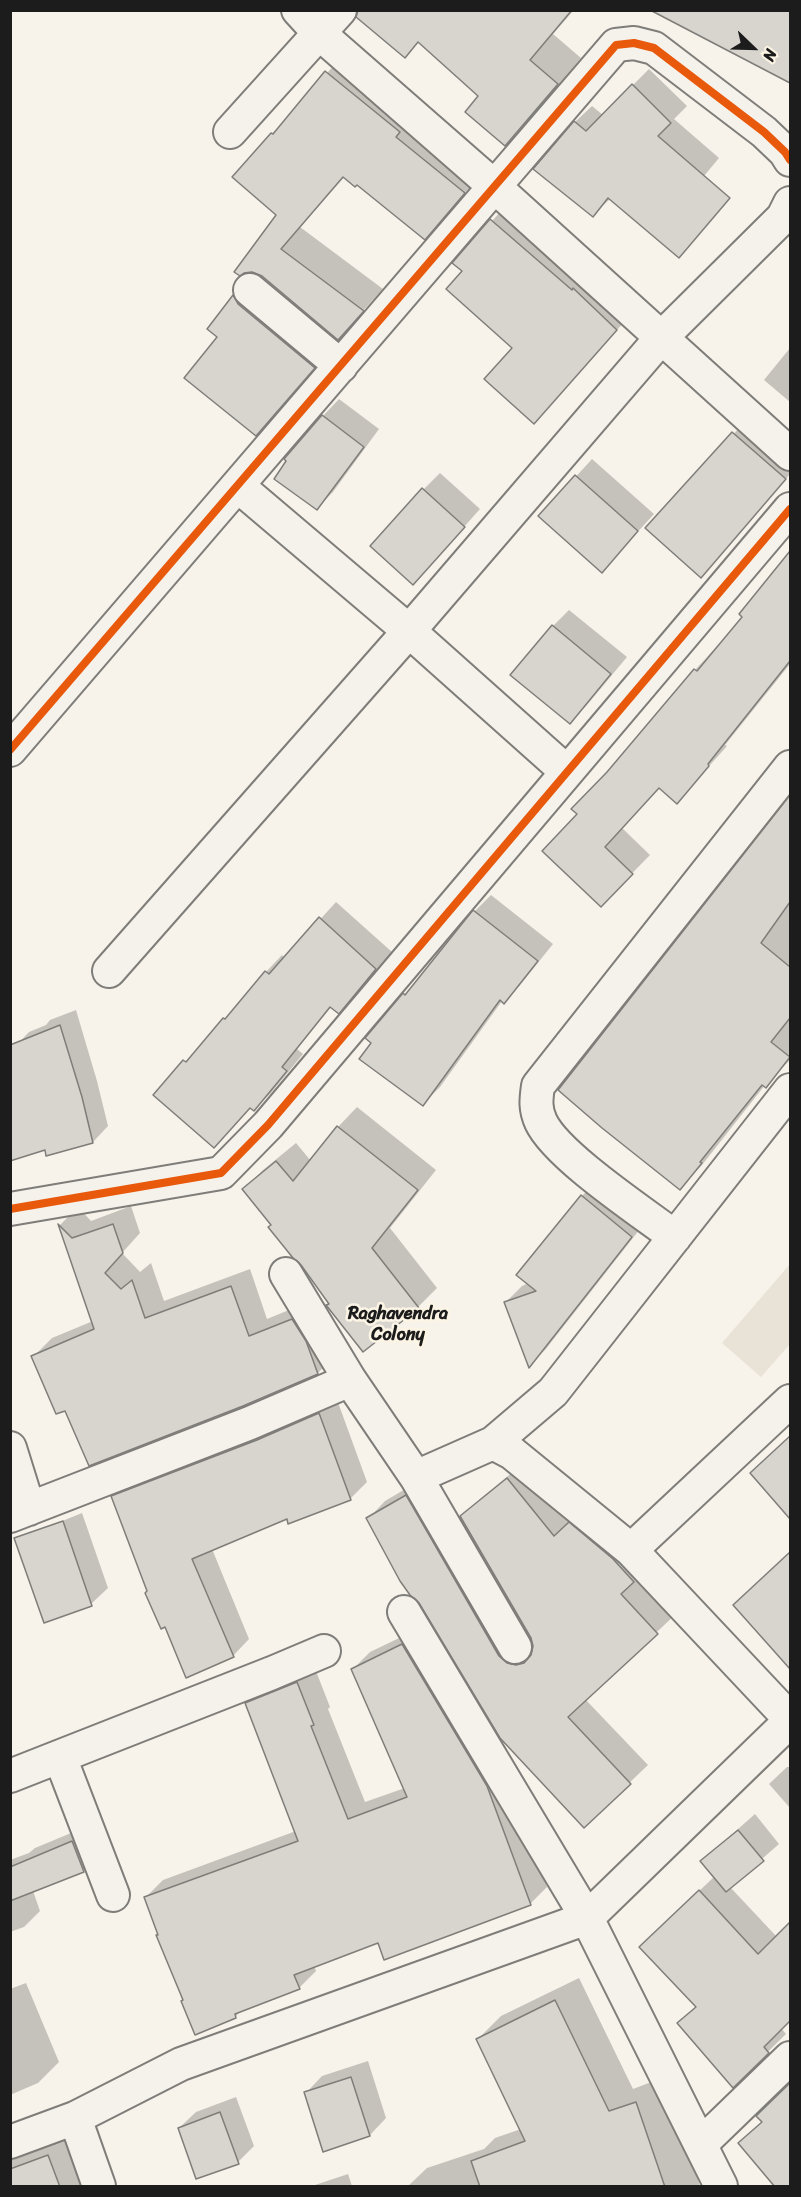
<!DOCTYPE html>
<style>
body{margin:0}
#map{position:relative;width:801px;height:2197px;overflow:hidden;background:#f7f3ea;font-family:Sriracha,sans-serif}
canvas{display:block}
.frame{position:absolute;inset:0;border:12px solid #1c1c1c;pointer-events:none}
.north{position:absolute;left:723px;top:18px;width:60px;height:60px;-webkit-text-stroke:4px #fcf5e5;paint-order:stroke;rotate:113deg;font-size:16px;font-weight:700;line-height:24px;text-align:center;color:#1c1c1c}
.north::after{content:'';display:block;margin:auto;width:21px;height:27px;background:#1c1c1c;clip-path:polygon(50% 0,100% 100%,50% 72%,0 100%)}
</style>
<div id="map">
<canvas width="801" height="2197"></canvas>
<div class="frame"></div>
<div class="north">N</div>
</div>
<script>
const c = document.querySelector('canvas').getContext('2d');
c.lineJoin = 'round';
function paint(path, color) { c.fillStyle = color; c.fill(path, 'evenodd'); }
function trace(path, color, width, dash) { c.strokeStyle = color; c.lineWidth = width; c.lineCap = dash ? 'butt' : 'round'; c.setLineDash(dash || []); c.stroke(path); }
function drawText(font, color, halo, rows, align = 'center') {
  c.font = font + ' Sriracha,sans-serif'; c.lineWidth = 5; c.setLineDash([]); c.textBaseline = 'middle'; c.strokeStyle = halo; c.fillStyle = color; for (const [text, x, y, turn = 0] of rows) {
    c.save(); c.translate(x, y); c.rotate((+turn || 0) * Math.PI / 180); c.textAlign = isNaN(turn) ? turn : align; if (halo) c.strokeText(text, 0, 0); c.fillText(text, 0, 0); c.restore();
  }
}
paint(new Path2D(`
 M 790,1264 L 790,1344 L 761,1377 L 722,1343 Z`), '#e8e2d7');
paint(new Path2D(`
 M 376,10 L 574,10 L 553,34 L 581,58 L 530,119 L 505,144 L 480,96 L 419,41 L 405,56 Z
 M 653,10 L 790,10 L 790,81 Z
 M 347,51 L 485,171 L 424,238 L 357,183 L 345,176 L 300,227 L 383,289 L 338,338 L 262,275 L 278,215 L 272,134 Z
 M 649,69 L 687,106 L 674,119 L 719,158 L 669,218 L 611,198 L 593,215 L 575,122 L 592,106 L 603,115 Z
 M 508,203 L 633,312 L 550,405 L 464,270 L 455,263 Z
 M 250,280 L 330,350 L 256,434 L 219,337 L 209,328 L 234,296 Z
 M 790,348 L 790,402 L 764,380 Z
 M 339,399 L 379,429 L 333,492 L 317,508 L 323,416 Z
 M 750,416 L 790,452 L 790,474 L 717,559 L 648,528 Z
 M 592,459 L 654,514 L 602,571 L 540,516 Z
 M 440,473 L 480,509 L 429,566 L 423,490 Z
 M 790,556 L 790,664 L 725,745 L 727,746 L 677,802 L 660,787 L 622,828 L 650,855 L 601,905 L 579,814 L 608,773 L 695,670 L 745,616 L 779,568 Z
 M 569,610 L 627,657 L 586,706 L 570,722 L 553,626 Z
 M 790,798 L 790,1060 L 765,1085 L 702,1165 L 680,1188 L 560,1090 Z
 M 491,895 L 553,944 L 520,985 L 504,1002 L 502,1001 L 440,1087 L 423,1104 L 367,1038 L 421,978 L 475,911 Z
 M 336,902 L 392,952 L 338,1012 L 332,1006 L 297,1049 L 303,1054 L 271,1093 L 254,1109 L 251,1106 L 155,1095 L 241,1002 L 266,972 L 282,955 L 285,958 Z
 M 76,1010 L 97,1081 L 108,1126 L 93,1142 L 14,1048 L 29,1032 L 46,1025 L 50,1020 Z
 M 357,1107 L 436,1170 L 390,1228 L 437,1288 L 418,1307 L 330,1303 L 273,1224 L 244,1189 L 263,1170 L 296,1143 L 311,1161 L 338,1127 Z
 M 598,1179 L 647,1220 L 545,1350 L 529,1365 L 506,1302 L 522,1286 L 529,1283 L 582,1196 Z
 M 131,1206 L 140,1233 L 122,1253 L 140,1272 L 151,1263 L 164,1301 L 250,1269 L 267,1319 L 311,1301 L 336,1354 L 318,1373 L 243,1405 L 66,1409 L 33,1357 L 52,1338 L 93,1321 L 60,1225 L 78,1207 L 91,1221 Z
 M 336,1397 L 367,1482 L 350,1499 L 288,1517 L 212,1549 L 249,1639 L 233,1656 L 166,1625 L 149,1591 L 113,1496 L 130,1480 Z
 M 790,1436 L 790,1516 L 752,1473 Z
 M 526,1461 L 675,1615 L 585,1699 L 648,1765 L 584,1826 L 368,1519 L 385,1501 L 424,1478 L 524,1645 L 535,1648 L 532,1638 L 462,1517 L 480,1499 Z
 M 82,1513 L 108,1588 L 91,1604 L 45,1621 L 35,1532 Z
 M 790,1553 L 790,1662 L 735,1605 Z
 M 420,1628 L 504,1768 L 547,1887 L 530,1904 L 379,1941 L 314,1965 L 316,1971 L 299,1988 L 243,2009 L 236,2016 L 195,2033 L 146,1897 L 163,1880 L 296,1831 L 247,1703 L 264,1686 L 314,1666 L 330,1707 L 328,1709 L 365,1802 L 405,1788 L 353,1669 L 370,1652 Z
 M 787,1767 L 790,1767 L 790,1808 L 769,1784 Z
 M 755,1814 L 779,1844 L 730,1887 L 777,1937 L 790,1924 L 790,2019 L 781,2028 L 786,2034 L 733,2086 L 679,2023 L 696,2006 L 659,1929 L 715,1876 L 702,1861 Z
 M 88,1826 L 100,1854 L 83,1870 L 33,1891 L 40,1911 L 24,1927 L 10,1932 L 10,1860 L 29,1853 L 35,1848 Z
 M 579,1978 L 633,2089 L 659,2079 L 682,2145 L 686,2144 L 700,2186 L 408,2186 L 427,2168 L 484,2149 L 495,2138 L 521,2129 L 478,2039 L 501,2016 Z
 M 26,1983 L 59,2062 L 38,2083 L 10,2095 L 10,1989 Z
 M 368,2061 L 386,2118 L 370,2135 L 324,2150 L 306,2093 L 322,2076 Z
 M 790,2084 L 790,2186 L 777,2186 L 740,2143 L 763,2121 L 758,2116 Z
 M 236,2097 L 254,2146 L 238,2162 L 179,2128 L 196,2112 Z
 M 72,2132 L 92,2186 L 10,2186 L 10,2156 Z
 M 348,2174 L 352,2186 L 312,2186 Z`), '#0003');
const building = new Path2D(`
 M 358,10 L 572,10 L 530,60 L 558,84 L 505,146 L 465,112 L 478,96 L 418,42 L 405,58 L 356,17 Z
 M 650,10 L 790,10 L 790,83 Z
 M 325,71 L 400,132 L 396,137 L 465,193 L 425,240 L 357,185 L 355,187 L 343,177 L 281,249 L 364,311 L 338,340 L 262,276 L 252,272 L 244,273 L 240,276 L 234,272 L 276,215 L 232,177 L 271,133 L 273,134 Z
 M 632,84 L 671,123 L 658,136 L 730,198 L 679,258 L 608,198 L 593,217 L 533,169 L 574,121 L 586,131 Z
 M 490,219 L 572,290 L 573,288 L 617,330 L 534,424 L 484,379 L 512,348 L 446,289 L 462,271 L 452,263 Z
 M 233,295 L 238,304 L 315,368 L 256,436 L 184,378 L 217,337 L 207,329 Z
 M 322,415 L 364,447 L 317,510 L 274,479 L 286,461 L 284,459 Z
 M 732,432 L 786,479 L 701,578 L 645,528 Z
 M 575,475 L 638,531 L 602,573 L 538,516 Z
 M 422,488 L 465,527 L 413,585 L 370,546 Z
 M 790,551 L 790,661 L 708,764 L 709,766 L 677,804 L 659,788 L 605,847 L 633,874 L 601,907 L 542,851 L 577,814 L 571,809 L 607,772 L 694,669 L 697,671 L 742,617 L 739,614 Z
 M 552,625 L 611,674 L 570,724 L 510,675 Z
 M 790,795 L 790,902 L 761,943 L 790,967 L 790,1018 L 771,1042 L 790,1057 L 766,1088 L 762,1085 L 700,1162 L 702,1163 L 680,1190 L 602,1128 L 558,1090 Z
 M 473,910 L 538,961 L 504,1004 L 500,1000 L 423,1106 L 359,1059 L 371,1043 L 365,1038 L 403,993 L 405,995 Z
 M 319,917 L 376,969 L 339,1014 L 330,1007 L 282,1067 L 287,1071 L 254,1111 L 250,1108 L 214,1148 L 153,1095 L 183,1060 L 186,1062 L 223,1018 L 225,1019 L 265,971 L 269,974 Z
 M 60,1025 L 82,1097 L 93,1143 L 46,1156 L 45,1150 L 10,1161 L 10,1045 Z
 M 337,1126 L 418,1190 L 372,1248 L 419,1308 L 363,1352 L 326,1305 L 329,1304 L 301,1265 L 293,1258 L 268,1227 L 271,1225 L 242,1189 L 276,1161 L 293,1181 Z
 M 581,1195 L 632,1237 L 529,1368 L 504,1302 L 536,1291 L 516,1275 Z
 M 58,1224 L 72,1238 L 113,1224 L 123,1253 L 105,1273 L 121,1289 L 132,1280 L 145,1318 L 231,1286 L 249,1336 L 292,1319 L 306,1341 L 318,1374 L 243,1406 L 89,1466 L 65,1411 L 56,1414 L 31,1356 L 94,1329 Z
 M 319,1413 L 351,1500 L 288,1524 L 287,1519 L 192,1559 L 234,1657 L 186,1678 L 165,1627 L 161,1629 L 145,1593 L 147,1591 L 111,1496 L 257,1440 Z
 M 790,1436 L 790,1519 L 750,1473 Z
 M 507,1478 L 554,1536 L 569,1522 L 613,1559 L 634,1582 L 621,1594 L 658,1634 L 568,1717 L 631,1784 L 584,1828 L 500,1738 L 419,1603 L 410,1595 L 400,1581 L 366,1518 L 406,1495 L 499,1656 L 507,1663 L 516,1665 L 524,1663 L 531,1655 L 533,1646 L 531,1638 L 460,1516 Z
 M 63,1521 L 92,1606 L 44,1623 L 14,1538 Z
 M 790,1552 L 790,1669 L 733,1605 Z
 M 402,1644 L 487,1786 L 531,1905 L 384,1960 L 378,1943 L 294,1975 L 300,1989 L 235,2014 L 236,2018 L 195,2035 L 181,2001 L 183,2000 L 156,1935 L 158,1935 L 144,1897 L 298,1841 L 245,1703 L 297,1682 L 314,1725 L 311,1726 L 348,1819 L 407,1797 L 351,1669 Z
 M 738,1830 L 764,1861 L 726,1892 L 700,1861 Z
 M 72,1841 L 84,1872 L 10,1901 L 10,1867 Z
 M 699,1890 L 758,1954 L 790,1922 L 790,2021 L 764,2047 L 769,2053 L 733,2088 L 677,2023 L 696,2007 L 639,1947 Z
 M 555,2000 L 609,2111 L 636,2102 L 665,2187 L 480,2187 L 471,2161 L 525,2141 L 476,2039 Z
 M 351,2077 L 370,2136 L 323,2152 L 304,2092 Z
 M 790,2083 L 790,2187 L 775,2187 L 738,2143 L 762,2122 L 756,2116 Z
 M 220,2112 L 239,2164 L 196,2179 L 178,2128 Z
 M 48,2155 L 60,2187 L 10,2187 L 10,2169 Z`);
paint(building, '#d8d5cf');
trace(building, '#7f7d79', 1.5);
const minor = new Path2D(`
 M 298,10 L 320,34 L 495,187 L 790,454
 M 230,132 L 340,10
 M 250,290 L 341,366
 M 238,486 L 409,631 L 567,772
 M 10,750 L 616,45 L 634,43 L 654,48 L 764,132 L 785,152 L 790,160
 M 109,971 L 409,631 L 661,338 L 783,217 L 790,203
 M 10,1209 L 221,1173 L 268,1125 L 790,509
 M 675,1237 C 642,1212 557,1156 541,1122 C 535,1109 536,1100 538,1086 L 790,767
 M 286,1274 L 350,1380 L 416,1477 L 515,1647
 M 493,1443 L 553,1392 L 790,1090
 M 10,1448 L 29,1509
 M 416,1477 L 493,1443 L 512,1453 L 631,1550 L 790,1719
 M 10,1516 L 250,1423 L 350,1380
 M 631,1550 L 790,1401
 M 404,1612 L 587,1918 L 721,2186
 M 60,1757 L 113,1895
 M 10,1776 L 272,1673 L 324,1651
 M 75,2118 L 99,2186
 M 10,2142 L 75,2118 L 181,2064 L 587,1918 L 790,1721
 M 701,2144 L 790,2058`);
trace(minor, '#7f7d79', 36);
trace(minor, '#f5f2ec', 32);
trace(new Path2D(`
 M 10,750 L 616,45 L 634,43 L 654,48 L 764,132 L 785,152 L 790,160
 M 10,1209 L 221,1173 L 268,1125 L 790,509`), '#e8590c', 8);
drawText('bold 18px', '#1c1c1c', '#fcf5e5', [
 ["Raghavendra",398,1314],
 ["Colony",398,1335]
]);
</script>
